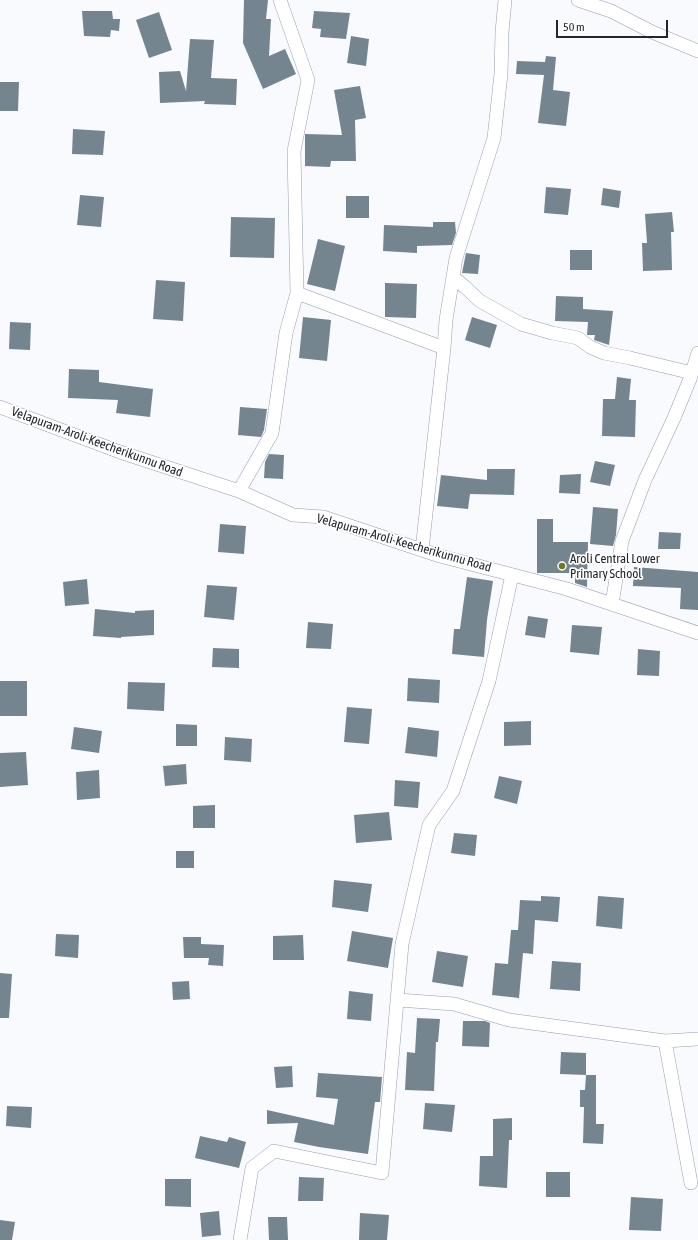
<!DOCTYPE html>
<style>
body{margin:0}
#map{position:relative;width:698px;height:1240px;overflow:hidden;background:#f9fafe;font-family:"Asap Condensed",sans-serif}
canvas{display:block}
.scale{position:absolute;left:556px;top:20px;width:112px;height:18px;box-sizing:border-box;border:2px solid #23262c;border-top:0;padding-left:5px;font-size:12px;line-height:14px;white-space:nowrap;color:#23262c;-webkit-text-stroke:3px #fff;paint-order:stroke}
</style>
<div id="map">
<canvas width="698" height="1240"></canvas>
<div class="scale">50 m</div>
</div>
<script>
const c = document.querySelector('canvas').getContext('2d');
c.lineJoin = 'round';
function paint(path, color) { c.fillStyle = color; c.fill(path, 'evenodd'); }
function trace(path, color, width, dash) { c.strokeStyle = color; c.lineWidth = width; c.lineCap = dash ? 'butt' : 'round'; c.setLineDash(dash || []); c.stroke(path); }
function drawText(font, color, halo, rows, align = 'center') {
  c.font = font + ' "Asap Condensed",sans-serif'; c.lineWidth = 3.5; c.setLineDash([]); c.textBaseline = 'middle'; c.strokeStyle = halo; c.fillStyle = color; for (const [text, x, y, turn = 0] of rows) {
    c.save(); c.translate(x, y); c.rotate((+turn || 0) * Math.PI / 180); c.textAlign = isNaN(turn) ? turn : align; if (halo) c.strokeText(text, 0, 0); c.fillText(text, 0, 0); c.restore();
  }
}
paint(new Path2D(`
 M 244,0 L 268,0 L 266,19 L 271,19 L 269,56 L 285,49 L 296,74 L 263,89 L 243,43 Z
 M 82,11 L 112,11 L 113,19 L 120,19 L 119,31 L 111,30 L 110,37 L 84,36 Z
 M 314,11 L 350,13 L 346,39 L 320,37 L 321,29 L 312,28 Z
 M 159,12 L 172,50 L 149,58 L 136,20 Z
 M 351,36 L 369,39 L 366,66 L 347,63 Z
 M 190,39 L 214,40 L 211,78 L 237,79 L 236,105 L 204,104 L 205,101 L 160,103 L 159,72 L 180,71 L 186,91 Z
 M 546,56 L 556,57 L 553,90 L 570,92 L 566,126 L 538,123 L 544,75 L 516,74 L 517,61 L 545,62 Z
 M 0,82 L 19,82 L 18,111 L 0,111 Z
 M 360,86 L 366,118 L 355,120 L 356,161 L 331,161 L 330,167 L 305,166 L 305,134 L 342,135 L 334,90 Z
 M 73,129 L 105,131 L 103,155 L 72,154 Z
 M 546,187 L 571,189 L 568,215 L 544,213 Z
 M 603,188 L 621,191 L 619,208 L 601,205 Z
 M 80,195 L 104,197 L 101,227 L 77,225 Z
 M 346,196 L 369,196 L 369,218 L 346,218 Z
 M 672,212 L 674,232 L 671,232 L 672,270 L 643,271 L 642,243 L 647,243 L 645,214 Z
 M 231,217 L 275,218 L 274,258 L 230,257 Z
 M 433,222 L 455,222 L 456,233 L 452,245 L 417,246 L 417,253 L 383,251 L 384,225 L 433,227 Z
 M 318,239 L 345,246 L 335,291 L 307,284 Z
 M 570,250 L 592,250 L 592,270 L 570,270 Z
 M 466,253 L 480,255 L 478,274 L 462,273 Z
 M 156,280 L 185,282 L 183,321 L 153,319 Z
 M 385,283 L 417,284 L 416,318 L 385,317 Z
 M 556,296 L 583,297 L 583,309 L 613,311 L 609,345 L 594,340 L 595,335 L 587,335 L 588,322 L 555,321 Z
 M 303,317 L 331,320 L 327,361 L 299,358 Z
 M 472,317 L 497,325 L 490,348 L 465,340 Z
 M 10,322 L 31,323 L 30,350 L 9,349 Z
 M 69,369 L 99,370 L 99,382 L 153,389 L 150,417 L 116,413 L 118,400 L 68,398 Z
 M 617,377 L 631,379 L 629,400 L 636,400 L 635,437 L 602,436 L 603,399 L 615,399 Z
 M 240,407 L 267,409 L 264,430 L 261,437 L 238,435 Z
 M 269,454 L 284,455 L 283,479 L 264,478 L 265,462 Z
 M 595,461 L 615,465 L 610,486 L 590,482 Z
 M 487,469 L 515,469 L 514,495 L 470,494 L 468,509 L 437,506 L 441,475 L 487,480 Z
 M 581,474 L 580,494 L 559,493 L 560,475 Z
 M 593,507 L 618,509 L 616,535 L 613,546 L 590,544 Z
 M 537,519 L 553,519 L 553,542 L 588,542 L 587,587 L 575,583 L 575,573 L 537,573 Z
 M 220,524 L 246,526 L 244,554 L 218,552 Z
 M 659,532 L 681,533 L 680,549 L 658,549 Z
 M 634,567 L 698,572 L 698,610 L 680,609 L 681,588 L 633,586 Z
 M 467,577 L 493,581 L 487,620 L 484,657 L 452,654 L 454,629 L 460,629 Z
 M 87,579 L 89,604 L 65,606 L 63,582 Z
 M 207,585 L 237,587 L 234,620 L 204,617 Z
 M 95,609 L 135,613 L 135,611 L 154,610 L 154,635 L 121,637 L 121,638 L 93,636 Z
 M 528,616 L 548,619 L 545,638 L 525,635 Z
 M 308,622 L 333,624 L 331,649 L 306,648 Z
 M 572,625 L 602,627 L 599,655 L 570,652 Z
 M 213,648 L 239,649 L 239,668 L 212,667 Z
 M 638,649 L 660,651 L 659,676 L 637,675 Z
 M 408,678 L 440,680 L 439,703 L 407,701 Z
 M 0,681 L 27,681 L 27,716 L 0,716 Z
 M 128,682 L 165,683 L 164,711 L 127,709 Z
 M 347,707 L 372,709 L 369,744 L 344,742 Z
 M 531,721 L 531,745 L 504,746 L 504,722 Z
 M 176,724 L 197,725 L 197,746 L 176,746 Z
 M 74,727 L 102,731 L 99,753 L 71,749 Z
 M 408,727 L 439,731 L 437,757 L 405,753 Z
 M 225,737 L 252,739 L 251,762 L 224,760 Z
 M 26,752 L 28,785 L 0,787 L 0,753 Z
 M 186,764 L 187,784 L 165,786 L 163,766 Z
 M 99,770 L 100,798 L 77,800 L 76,772 Z
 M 499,776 L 522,781 L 517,804 L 494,798 Z
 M 395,780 L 420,782 L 418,808 L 394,806 Z
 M 215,805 L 215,828 L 193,828 L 193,806 Z
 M 389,812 L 392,840 L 356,843 L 354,815 Z
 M 454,833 L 477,835 L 475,856 L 451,853 Z
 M 176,851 L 194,851 L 194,868 L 176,868 Z
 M 334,880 L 372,884 L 368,912 L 332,907 Z
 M 541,896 L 560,897 L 558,922 L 535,920 L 533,954 L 523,953 L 519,998 L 492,995 L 495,963 L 508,964 L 511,930 L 518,930 L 520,900 L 541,901 Z
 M 598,896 L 624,898 L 622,929 L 596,926 Z
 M 352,931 L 393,938 L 388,968 L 347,961 Z
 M 56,934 L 79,935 L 78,958 L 55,956 Z
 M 303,935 L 304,960 L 273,960 L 273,936 Z
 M 183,937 L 201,937 L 201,944 L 224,945 L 223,966 L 208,965 L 209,958 L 184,958 Z
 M 437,951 L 468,956 L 463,987 L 432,982 Z
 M 552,961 L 581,963 L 580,991 L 550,989 Z
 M 0,973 L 12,974 L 9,1018 L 0,1018 Z
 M 189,981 L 190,999 L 173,1000 L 172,982 Z
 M 349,991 L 373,994 L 371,1021 L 347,1019 Z
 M 417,1018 L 440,1019 L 438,1042 L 436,1042 L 434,1091 L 405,1090 L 407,1052 L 415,1053 Z
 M 463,1021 L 485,1021 L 490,1023 L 489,1047 L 462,1046 Z
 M 561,1052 L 586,1053 L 586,1075 L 560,1074 Z
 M 292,1066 L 293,1087 L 276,1088 L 274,1067 Z
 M 318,1073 L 382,1077 L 380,1102 L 375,1102 L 368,1154 L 319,1147 L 294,1142 L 298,1123 L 267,1124 L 267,1110 L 334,1125 L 338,1099 L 316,1097 Z
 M 586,1075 L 596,1075 L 596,1124 L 604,1124 L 603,1144 L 583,1143 L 584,1107 L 580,1107 L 580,1090 L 585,1090 Z
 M 425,1103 L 455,1105 L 452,1132 L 423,1129 Z
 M 7,1106 L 32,1107 L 31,1128 L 6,1126 Z
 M 512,1118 L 512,1140 L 509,1140 L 507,1188 L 479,1186 L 480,1156 L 493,1156 L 493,1119 Z
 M 200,1136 L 227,1142 L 229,1137 L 246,1142 L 239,1168 L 195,1158 Z
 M 546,1172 L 570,1172 L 570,1197 L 546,1197 Z
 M 299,1177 L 324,1178 L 323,1201 L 298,1201 Z
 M 165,1179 L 191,1179 L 191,1207 L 165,1206 Z
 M 631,1197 L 663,1199 L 661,1231 L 629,1230 Z
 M 219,1211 L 221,1235 L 202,1237 L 200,1213 Z
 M 360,1213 L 389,1215 L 387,1240 L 359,1240 Z
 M 268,1217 L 287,1217 L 288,1240 L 269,1240 Z
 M 0,1220 L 15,1222 L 12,1240 L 0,1240 Z`), '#74858f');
const minor = new Path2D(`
 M 280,0 L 308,80 L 294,151 L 297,293 L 444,348 L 422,550
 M 578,0 L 611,11 L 652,32 L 698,51
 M 453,277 L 465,287 L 480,301 L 521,324 L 552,333 L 578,338 L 590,347 L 604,353 L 630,358 L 692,373
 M 444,348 L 446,320 L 456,258 L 494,138 L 501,74 L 502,32 L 505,0
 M 0,407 L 120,452 L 239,491 L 293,515 L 323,517 L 440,556 L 567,589 L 698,633
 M 239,491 L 272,433 L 286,333 L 297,293
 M 612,604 L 622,541 L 645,480 L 674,418 L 690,379 L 698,353
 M 398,1000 L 454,1004 L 509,1020 L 665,1041
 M 691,1183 L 665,1041 L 698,1039
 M 240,1240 L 252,1168 L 274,1151 L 382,1173 L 402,944 L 429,825 L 453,791 L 489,681 L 512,575`);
trace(minor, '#969dad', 14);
trace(minor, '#fff', 13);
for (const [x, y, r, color] of [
 [562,566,4,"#717821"]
]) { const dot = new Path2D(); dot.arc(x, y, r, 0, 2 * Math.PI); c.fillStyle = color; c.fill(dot); trace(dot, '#fff', 1.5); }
drawText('13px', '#23262c', '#fff', [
 ["Velapuram-Aroli-Keecherikunnu Road",97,442,20],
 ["Velapuram-Aroli-Keecherikunnu Road",404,543,16]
]);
drawText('13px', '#23262c', '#fff', [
 ["Aroli Central Lower",570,559],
 ["Primary School",570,574]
], 'left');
</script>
